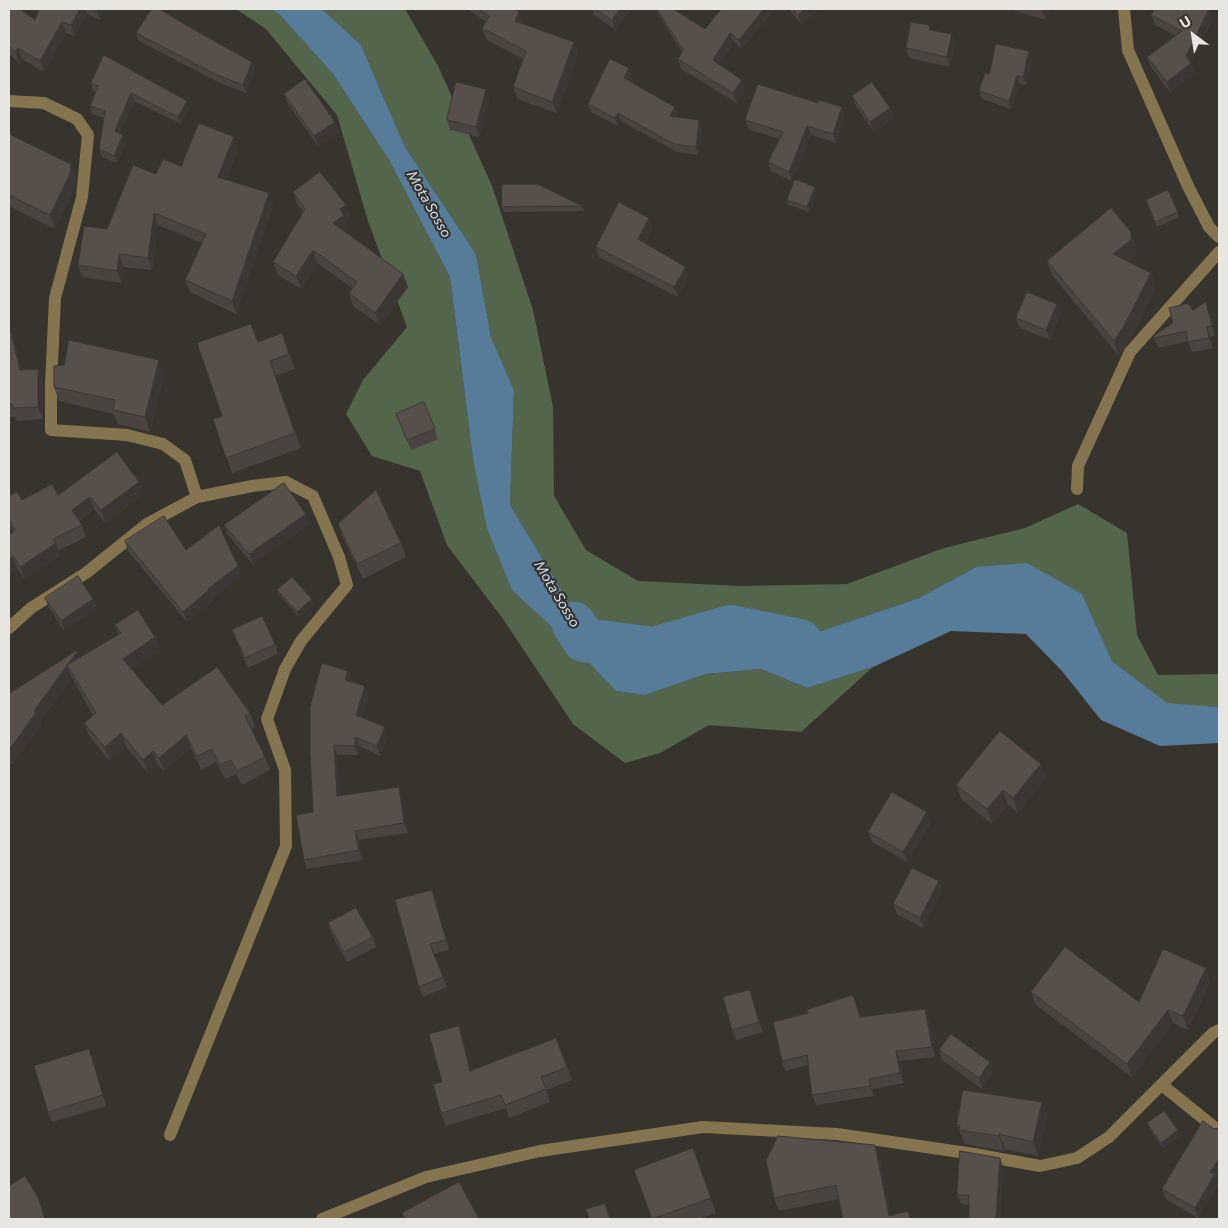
<!DOCTYPE html>
<style>
body{margin:0}
#map{position:relative;width:1228px;height:1228px;overflow:hidden;background:#37342e;font-family:Commissioner,sans-serif}
canvas{display:block}
.frame{position:absolute;inset:0;border:10px solid #e7e6e1;pointer-events:none}
.north{position:absolute;left:1168px;top:10px;width:50px;height:50px;-webkit-text-stroke:4px #37342e;paint-order:stroke;rotate:329deg;font-size:14px;font-weight:700;line-height:20px;text-align:center;color:#e7e6e1}
.north::after{content:'';display:block;margin:auto;width:18px;height:22px;background:#e7e6e1;clip-path:polygon(50% 0,100% 100%,50% 72%,0 100%)}
</style>
<div id="map">
<canvas width="1228" height="1228"></canvas>
<div class="frame"></div>
<div class="north">U</div>
</div>
<script>
const c = document.querySelector('canvas').getContext('2d');
c.lineJoin = 'round';
function paint(path, color) { c.fillStyle = color; c.fill(path, 'evenodd'); }
function trace(path, color, width, dash) { c.strokeStyle = color; c.lineWidth = width; c.lineCap = dash ? 'butt' : 'round'; c.setLineDash(dash || []); c.stroke(path); }
function drawText(font, color, halo, rows, align = 'center') {
  c.font = font + ' Commissioner,sans-serif'; c.lineWidth = 4.5; c.setLineDash([]); c.textBaseline = 'middle'; c.strokeStyle = halo; c.fillStyle = color; for (const [text, x, y, turn = 0] of rows) {
    c.save(); c.translate(x, y); c.rotate((+turn || 0) * Math.PI / 180); c.textAlign = isNaN(turn) ? turn : align; if (halo) c.strokeText(text, 0, 0); c.fillText(text, 0, 0); c.restore();
  }
}
paint(new Path2D(`
 M 236,9 L 271,9 L 280,15 L 333,74 L 389,160 L 450,277 L 473,459 L 574,647 L 616,691 L 645,695 L 706,674 L 761,669 L 807,688 L 873,667 L 801,732 L 709,725 L 660,753 L 625,763 L 573,724 L 503,619 L 447,545 L 420,471 L 372,456 L 346,414 L 363,380 L 407,327 L 368,221 L 337,115 L 266,29 Z
 M 322,9 L 405,9 L 438,66 L 492,186 L 533,310 L 553,407 L 554,496 L 586,550 L 638,581 L 740,586 L 847,584 L 944,548 L 1025,528 L 1078,504 L 1127,533 L 1137,635 L 1158,675 L 1219,674 L 1219,707 L 1167,704 L 1112,661 L 1082,594 L 976,567 L 919,598 L 815,633 L 760,621 L 694,650 L 642,657 L 574,611 L 510,505 L 514,390 L 491,337 L 476,254 L 405,147 L 361,45 Z`), '#53664c');
paint(new Path2D(`
 M 271,9 L 322,9 L 361,45 L 405,147 L 476,254 L 491,337 L 514,390 L 510,505 L 574,611 L 642,657 L 694,650 L 760,621 L 815,633 L 919,598 L 976,567 L 1027,563 L 1082,594 L 1112,661 L 1167,703 L 1219,707 L 1219,743 L 1160,746 L 1101,720 L 1062,671 L 1026,634 L 951,631 L 873,667 L 807,688 L 761,669 L 706,674 L 645,695 L 616,691 L 574,647 L 512,590 L 487,528 L 473,459 L 450,277 L 389,160 L 333,74 L 280,15 Z`), '#567c9a');
trace(new Path2D(`
 M 574,624 L 584,640 L 654,649 L 731,627 L 800,641`), '#567c9a', 44);
trace(new Path2D(`
 M 1124,9 L 1128,50 L 1188,186 L 1209,227 L 1219,237
 M 9,101 L 44,103 L 77,119 L 88,135 L 82,197 L 55,298 L 51,385 L 51,430 L 127,435 L 163,444 L 185,460 L 197,497 L 252,486 L 286,482 L 313,496 L 339,557 L 347,585 L 301,641 L 285,669 L 267,719 L 285,770 L 286,846 L 170,1135
 M 1077,489 L 1078,466 L 1130,352 L 1219,252
 M 9,628 L 31,608 L 86,573 L 147,524 L 197,497
 M 1162,1085 L 1219,1131
 M 322,1219 L 426,1177 L 540,1151 L 703,1127 L 837,1134 L 974,1154 L 1040,1166 L 1077,1158 L 1109,1137 L 1213,1033 L 1219,1030`), '#857450', 12);
paint(new Path2D(`
 M 9,9 L 35,20 L 39,9 L 104,9 L 100,20 L 87,14 L 75,36 L 66,33 L 44,72 L 22,59 L 19,63 L 9,54 Z
 M 468,9 L 514,9 L 523,24 L 574,42 L 578,54 L 557,113 L 517,99 L 513,87 L 523,59 L 487,40 L 482,28 L 486,22 Z
 M 592,9 L 631,9 L 616,30 L 594,15 Z
 M 655,9 L 673,9 L 705,29 L 775,9 L 742,49 L 734,42 L 719,65 L 745,90 L 737,103 L 681,69 L 678,59 L 682,52 Z
 M 789,9 L 820,9 L 801,24 Z
 M 1012,9 L 1050,9 L 1046,20 L 1012,10 Z
 M 1151,15 L 1213,18 L 1191,62 L 1195,73 L 1170,92 L 1151,67 L 1147,57 L 1176,36 L 1155,25 Z
 M 931,30 L 952,34 L 955,44 L 950,67 L 909,58 L 906,48 Z
 M 136,33 L 252,62 L 255,70 L 246,93 L 218,82 L 139,41 Z
 M 1029,51 L 1032,59 L 1026,85 L 1020,84 L 1011,109 L 982,99 L 979,91 L 989,74 Z
 M 104,55 L 189,109 L 181,124 L 134,101 L 120,134 L 126,143 L 117,163 L 102,157 L 99,149 L 104,118 L 92,114 L 90,106 L 95,92 L 93,91 L 91,83 Z
 M 632,76 L 630,81 L 675,107 L 678,115 L 677,117 L 702,128 L 698,155 L 677,152 L 621,121 L 618,126 L 591,112 L 588,104 Z
 M 486,89 L 489,99 L 479,137 L 450,130 L 447,120 Z
 M 284,94 L 335,122 L 338,132 L 318,146 L 288,104 Z
 M 852,96 L 890,108 L 894,118 L 874,132 L 856,106 Z
 M 845,115 L 836,143 L 811,135 L 792,181 L 771,171 L 768,162 L 779,139 L 748,129 L 745,120 Z
 M 9,134 L 71,164 L 76,177 L 75,187 L 55,229 L 9,206 Z
 M 238,150 L 226,179 L 273,206 L 236,314 L 190,292 L 185,280 L 202,243 L 158,225 L 152,270 L 124,267 L 121,283 L 82,277 L 78,265 L 107,229 L 156,174 Z
 M 815,187 L 816,192 L 809,212 L 789,205 L 787,200 Z
 M 293,192 L 351,217 L 346,220 L 349,227 L 344,231 L 403,274 L 408,287 L 380,325 L 353,306 L 349,293 L 352,288 L 317,263 L 301,289 L 278,275 L 273,262 L 303,212 L 297,204 Z
 M 1146,200 L 1178,212 L 1179,217 L 1157,227 Z
 M 582,206 L 584,211 L 504,212 L 502,207 Z
 M 653,228 L 645,243 L 689,277 L 678,297 L 599,257 L 596,247 Z
 M 1136,247 L 1136,255 L 1128,262 L 1151,273 L 1156,288 L 1129,341 L 1119,356 L 1052,275 L 1047,261 Z
 M 1057,304 L 1060,314 L 1050,340 L 1020,328 L 1016,318 Z
 M 1193,310 L 1210,312 L 1215,336 L 1210,337 L 1213,348 L 1192,352 L 1188,341 L 1158,348 L 1153,336 Z
 M 9,319 L 21,370 L 38,369 L 43,382 L 43,419 L 17,421 L 15,417 L 9,417 Z
 M 282,333 L 295,369 L 275,376 L 301,448 L 232,473 L 213,419 L 222,416 L 258,342 Z
 M 164,375 L 150,432 L 118,424 L 114,414 L 59,401 L 54,387 Z
 M 396,414 L 435,429 L 438,439 L 411,450 Z
 M 139,482 L 144,494 L 105,523 L 94,509 L 79,521 L 82,525 L 86,537 L 58,551 L 60,556 L 24,579 L 17,568 L 9,575 L 9,535 L 13,532 L 9,523 L 9,496 L 22,500 L 58,495 Z
 M 309,524 L 253,564 L 228,535 L 224,525 Z
 M 338,524 L 401,543 L 406,557 L 363,579 L 343,538 Z
 M 125,541 L 186,550 L 242,576 L 212,598 L 213,601 L 187,622 L 128,551 Z
 M 277,590 L 314,604 L 299,617 L 279,595 Z
 M 45,598 L 93,599 L 97,609 L 64,631 L 49,608 Z
 M 115,625 L 155,637 L 160,651 L 132,669 L 162,705 L 250,713 L 255,727 L 251,729 L 265,757 L 270,770 L 242,785 L 236,774 L 225,779 L 216,762 L 201,770 L 191,748 L 164,771 L 157,764 L 148,773 L 126,747 L 110,761 L 89,736 L 84,723 L 93,715 L 72,678 L 40,722 L 41,726 L 12,764 L 9,762 L 9,694 L 79,658 L 119,635 Z
 M 232,630 L 275,644 L 278,654 L 248,668 L 236,640 Z
 M 348,671 L 352,680 L 351,682 L 369,695 L 362,718 L 388,737 L 380,756 L 359,746 L 358,755 L 337,755 L 340,796 L 402,797 L 408,833 L 359,840 L 362,860 L 307,869 L 304,860 Z
 M 1041,764 L 1046,778 L 1018,813 L 1008,805 L 992,824 L 962,800 L 956,785 Z
 M 931,822 L 907,862 L 872,842 L 868,832 Z
 M 939,881 L 942,891 L 923,928 L 897,914 L 893,904 Z
 M 432,890 L 436,900 L 449,950 L 434,954 L 447,987 L 423,997 L 419,987 Z
 M 328,923 L 373,937 L 376,947 L 347,962 L 331,933 Z
 M 1210,982 L 1188,1030 L 1173,1023 L 1132,1077 L 1036,1005 L 1031,992 L 1139,1002 Z
 M 753,1000 L 763,1032 L 736,1040 L 732,1030 Z
 M 860,1017 L 929,1018 L 935,1057 L 900,1061 L 904,1083 L 872,1089 L 874,1096 L 816,1105 L 812,1095 L 808,1065 L 785,1071 L 782,1061 Z
 M 556,1038 L 572,1080 L 546,1090 L 550,1102 L 509,1118 L 506,1108 L 446,1126 L 441,1113 L 442,1082 L 463,1039 L 471,1070 Z
 M 89,1049 L 106,1106 L 52,1122 L 48,1112 Z
 M 939,1050 L 994,1072 L 982,1089 L 942,1060 Z
 M 1042,1102 L 1047,1117 L 1038,1156 L 1005,1149 L 1004,1151 L 965,1144 L 957,1124 Z
 M 1147,1123 L 1180,1136 L 1163,1148 L 1149,1128 Z
 M 693,1148 L 716,1213 L 698,1219 L 652,1219 Z
 M 880,1159 L 891,1215 L 843,1219 L 839,1199 L 779,1211 L 774,1198 Z
 M 1003,1168 L 1000,1219 L 969,1219 L 969,1205 L 961,1204 L 957,1195 Z
 M 1216,1179 L 1218,1184 L 1198,1218 L 1166,1199 L 1162,1189 Z`), '#4a4440');
paint(new Path2D(`
 M 80,9 L 85,9 L 87,14 L 75,36 L 71,25 Z
 M 96,9 L 104,9 L 100,20 Z
 M 620,9 L 631,9 L 616,30 L 612,20 Z
 M 764,9 L 775,9 L 742,49 L 739,40 Z
 M 805,9 L 820,9 L 801,24 L 798,15 Z
 M 1043,9 L 1050,9 L 1046,20 L 1042,10 Z
 M 1209,9 L 1213,18 L 1191,63 L 1195,73 L 1170,92 L 1167,82 L 1186,56 Z
 M 519,12 L 524,23 L 519,32 L 515,21 Z
 M 62,22 L 66,33 L 44,72 L 40,61 Z
 M 730,33 L 734,42 L 716,70 L 713,60 Z
 M 952,34 L 955,44 L 950,67 L 947,57 Z
 M 574,42 L 578,54 L 557,113 L 552,102 Z
 M 18,48 L 22,59 L 19,63 L 15,52 Z
 M 1029,51 L 1032,59 L 1026,85 L 1023,77 Z
 M 252,62 L 255,70 L 246,93 L 243,85 Z
 M 629,68 L 632,76 L 627,86 L 624,78 Z
 M 1017,76 L 1020,84 L 1011,109 L 1009,101 Z
 M 742,80 L 745,90 L 737,103 L 733,93 Z
 M 486,89 L 489,99 L 479,137 L 476,127 Z
 M 131,93 L 134,101 L 118,139 L 115,131 Z
 M 187,101 L 189,109 L 181,124 L 178,117 Z
 M 675,107 L 678,115 L 673,124 L 670,116 Z
 M 842,107 L 845,115 L 836,143 L 833,134 Z
 M 890,108 L 894,118 L 874,132 L 870,122 Z
 M 618,113 L 621,121 L 618,126 L 615,118 Z
 M 699,120 L 702,128 L 698,155 L 696,147 Z
 M 335,122 L 338,132 L 318,146 L 314,136 Z
 M 807,126 L 811,135 L 792,181 L 789,172 Z
 M 123,135 L 126,143 L 117,163 L 114,156 Z
 M 234,137 L 238,150 L 222,189 L 218,177 Z
 M 71,164 L 76,177 L 75,187 L 55,229 L 50,215 Z
 M 815,187 L 816,192 L 809,212 L 807,207 Z
 M 269,193 L 273,206 L 236,314 L 232,301 Z
 M 346,205 L 351,217 L 346,220 L 349,227 L 337,236 L 333,223 L 340,209 Z
 M 154,213 L 158,225 L 152,270 L 148,258 Z
 M 649,218 L 653,228 L 642,249 L 638,239 Z
 M 1131,232 L 1136,247 L 1136,255 L 1119,269 L 1113,254 Z
 M 313,250 L 317,263 L 301,289 L 296,276 Z
 M 119,254 L 124,267 L 121,283 L 117,271 Z
 M 686,267 L 689,277 L 678,297 L 674,287 Z
 M 1151,273 L 1156,288 L 1129,341 L 1119,356 L 1114,341 Z
 M 403,274 L 408,287 L 380,325 L 375,313 Z
 M 1206,302 L 1210,312 L 1215,336 L 1212,326 Z
 M 1057,304 L 1060,314 L 1050,340 L 1046,330 Z
 M 9,319 L 24,383 L 20,370 L 9,325 Z
 M 1207,327 L 1210,337 L 1213,348 L 1209,338 Z
 M 159,360 L 164,375 L 150,432 L 145,417 Z
 M 38,369 L 43,382 L 43,419 L 38,407 Z
 M 139,482 L 144,494 L 105,523 L 101,510 Z
 M 90,497 L 94,509 L 76,522 L 72,510 Z
 M 306,514 L 309,524 L 253,564 L 249,554 Z
 M 56,543 L 60,556 L 24,579 L 20,567 Z
 M 13,556 L 17,568 L 9,575 L 9,559 Z
 M 238,566 L 242,576 L 212,598 L 213,601 L 187,622 L 183,612 L 208,589 Z
 M 93,599 L 97,609 L 64,631 L 61,621 Z
 M 312,599 L 314,604 L 299,617 L 297,612 Z
 M 155,637 L 160,651 L 128,672 L 123,659 Z
 M 77,652 L 82,664 L 67,665 L 72,678 L 40,722 L 41,726 L 12,764 L 9,755 L 9,750 L 34,711 Z
 M 348,671 L 352,680 L 349,689 L 345,680 Z
 M 365,686 L 369,695 L 360,725 L 356,715 Z
 M 385,727 L 388,737 L 380,756 L 377,746 Z
 M 121,733 L 126,747 L 110,761 L 105,747 Z
 M 186,735 L 191,748 L 164,771 L 159,758 Z
 M 355,737 L 359,746 L 358,755 L 355,746 Z
 M 334,745 L 337,755 L 341,806 L 337,796 Z
 M 153,751 L 157,764 L 148,773 L 143,760 Z
 M 1041,764 L 1046,778 L 1018,813 L 1013,798 Z
 M 399,787 L 402,797 L 408,833 L 404,823 Z
 M 1003,790 L 1008,805 L 992,824 L 987,809 Z
 M 927,812 L 931,822 L 907,862 L 903,852 Z
 M 355,831 L 359,840 L 362,860 L 359,850 Z
 M 939,881 L 942,891 L 923,928 L 920,918 Z
 M 432,890 L 436,900 L 449,950 L 446,940 Z
 M 1206,968 L 1210,982 L 1188,1030 L 1183,1016 Z
 M 750,990 L 753,1000 L 763,1032 L 759,1022 Z
 M 925,1009 L 929,1018 L 935,1057 L 932,1047 Z
 M 1168,1010 L 1173,1023 L 1132,1077 L 1127,1064 Z
 M 459,1026 L 463,1039 L 475,1083 L 470,1071 Z
 M 89,1049 L 93,1059 L 106,1106 L 103,1095 Z
 M 896,1051 L 900,1061 L 904,1083 L 900,1073 Z
 M 990,1062 L 994,1072 L 982,1089 L 979,1078 Z
 M 869,1079 L 872,1089 L 874,1096 L 870,1086 Z
 M 1042,1102 L 1047,1117 L 1038,1156 L 1033,1142 Z
 M 1178,1130 L 1180,1136 L 1163,1148 L 1161,1143 Z
 M 999,1134 L 1005,1149 L 1004,1151 L 999,1136 Z
 M 875,1145 L 880,1159 L 892,1219 L 889,1216 Z
 M 1000,1158 L 1003,1168 L 1000,1219 L 996,1219 Z
 M 1219,1159 L 1219,1174 L 1216,1179 L 1218,1184 L 1198,1218 L 1195,1208 L 1210,1172 Z`), '#3c3734');
const building = new Path2D(`
 M 9,9 L 20,9 L 35,20 L 39,9 L 80,9 L 71,25 L 62,22 L 40,61 L 18,48 L 15,52 L 9,46 Z
 M 152,9 L 159,9 L 184,24 L 252,62 L 243,85 L 215,74 L 136,33 Z
 M 479,9 L 514,9 L 519,12 L 515,21 L 574,42 L 552,102 L 513,87 L 526,51 L 482,28 L 489,16 Z
 M 596,9 L 620,9 L 612,20 Z
 M 657,9 L 673,9 L 705,29 L 721,9 L 764,9 L 739,40 L 730,33 L 713,60 L 742,80 L 733,93 L 678,59 L 683,50 Z
 M 793,9 L 805,9 L 798,15 Z
 M 1155,9 L 1209,9 L 1186,56 L 1191,63 L 1167,82 L 1147,57 L 1182,31 L 1151,15 Z
 M 911,22 L 929,25 L 930,30 L 952,34 L 947,57 L 906,48 Z
 M 996,44 L 1029,51 L 1023,77 L 1017,76 L 1009,101 L 979,91 L 985,73 L 989,74 Z
 M 104,55 L 187,101 L 178,117 L 131,93 L 115,131 L 123,135 L 114,156 L 99,149 L 105,111 L 90,106 L 98,86 L 91,83 Z
 M 610,59 L 629,68 L 624,78 L 675,107 L 670,116 L 699,120 L 696,147 L 674,144 L 618,113 L 615,118 L 588,104 Z
 M 305,79 L 335,122 L 314,136 L 284,94 Z
 M 456,82 L 486,89 L 476,127 L 447,120 Z
 M 872,82 L 890,108 L 870,122 L 852,96 Z
 M 758,84 L 818,103 L 819,100 L 842,107 L 833,134 L 807,126 L 789,172 L 768,162 L 783,132 L 745,120 Z
 M 199,123 L 234,137 L 218,177 L 269,193 L 232,301 L 185,280 L 206,234 L 154,213 L 148,258 L 119,254 L 117,271 L 78,265 L 84,226 L 107,229 L 133,165 L 156,174 L 163,159 L 181,166 Z
 M 9,134 L 71,164 L 70,174 L 50,215 L 9,195 Z
 M 320,172 L 346,205 L 340,209 L 344,215 L 333,223 L 403,274 L 375,313 L 349,293 L 357,282 L 313,250 L 296,276 L 273,262 L 305,209 L 293,192 Z
 M 795,179 L 815,187 L 807,207 L 787,200 Z
 M 502,184 L 538,184 L 582,206 L 502,207 Z
 M 1168,190 L 1178,212 L 1155,222 L 1146,200 Z
 M 619,202 L 649,218 L 638,239 L 686,267 L 674,287 L 596,247 Z
 M 1111,208 L 1131,232 L 1131,240 L 1113,254 L 1151,273 L 1124,326 L 1114,341 L 1047,261 Z
 M 1027,292 L 1057,304 L 1046,330 L 1016,318 Z
 M 1206,302 L 1212,326 L 1207,327 L 1209,338 L 1188,342 L 1186,331 L 1154,338 L 1153,336 L 1173,323 L 1169,308 L 1188,303 L 1193,310 Z
 M 251,324 L 258,342 L 282,333 L 289,354 L 270,361 L 295,433 L 226,458 L 213,419 L 222,416 L 197,343 Z
 M 9,325 L 20,370 L 38,369 L 38,407 L 12,408 L 12,404 L 9,404 Z
 M 69,340 L 159,360 L 145,417 L 113,410 L 115,400 L 54,387 L 54,366 L 64,365 Z
 M 424,402 L 435,429 L 407,440 L 396,414 Z
 M 117,452 L 139,482 L 101,510 L 90,497 L 72,510 L 82,525 L 53,539 L 56,543 L 20,567 L 13,556 L 9,559 L 9,535 L 15,530 L 9,519 L 9,496 L 17,492 L 22,500 L 52,484 L 58,495 Z
 M 284,483 L 306,514 L 249,554 L 224,525 Z
 M 376,490 L 401,543 L 357,564 L 338,524 Z
 M 164,516 L 186,550 L 219,525 L 238,566 L 208,589 L 209,590 L 183,612 L 125,541 Z
 M 78,576 L 93,599 L 61,621 L 45,598 Z
 M 292,577 L 312,599 L 297,612 L 277,590 Z
 M 138,610 L 155,637 L 123,659 L 162,705 L 217,667 L 250,713 L 245,716 L 265,757 L 237,771 L 231,760 L 220,765 L 212,749 L 197,756 L 186,735 L 159,758 L 153,751 L 143,760 L 121,733 L 105,747 L 84,723 L 96,713 L 67,665 L 121,633 L 115,625 Z
 M 262,616 L 275,644 L 245,658 L 232,630 Z
 M 76,651 L 77,652 L 34,711 L 36,713 L 9,750 L 9,694 Z
 M 322,663 L 348,671 L 345,680 L 365,686 L 356,715 L 385,727 L 377,746 L 355,737 L 355,746 L 334,745 L 337,796 L 399,787 L 404,823 L 355,831 L 359,850 L 304,860 L 296,815 L 313,812 L 310,755 L 310,707 Z
 M 1000,731 L 1041,764 L 1013,798 L 1003,790 L 987,809 L 956,785 Z
 M 892,792 L 927,812 L 903,852 L 868,832 Z
 M 912,868 L 939,881 L 920,918 L 893,904 Z
 M 432,890 L 446,940 L 430,944 L 443,977 L 419,987 L 395,900 Z
 M 356,908 L 373,937 L 344,952 L 328,923 Z
 M 1065,947 L 1139,1002 L 1163,949 L 1206,968 L 1183,1016 L 1168,1010 L 1127,1064 L 1031,992 Z
 M 750,990 L 759,1022 L 732,1030 L 723,997 Z
 M 853,995 L 860,1017 L 925,1009 L 932,1047 L 896,1051 L 900,1073 L 869,1079 L 870,1086 L 812,1095 L 807,1055 L 782,1061 L 773,1022 L 808,1013 L 807,1010 Z
 M 459,1026 L 470,1071 L 556,1038 L 567,1067 L 541,1077 L 546,1089 L 505,1105 L 501,1095 L 441,1113 L 433,1084 L 442,1082 L 429,1034 Z
 M 951,1034 L 990,1062 L 979,1078 L 939,1050 Z
 M 89,1049 L 103,1095 L 48,1112 L 34,1066 Z
 M 963,1090 L 1042,1102 L 1033,1142 L 999,1134 L 999,1136 L 959,1130 L 960,1125 L 957,1124 Z
 M 1164,1111 L 1178,1130 L 1161,1143 L 1147,1123 Z
 M 1203,1121 L 1214,1129 L 1219,1128 L 1219,1159 L 1210,1172 L 1215,1174 L 1195,1208 L 1162,1189 Z
 M 778,1136 L 875,1145 L 889,1216 L 908,1211 L 910,1219 L 843,1219 L 836,1185 L 774,1198 L 766,1161 Z
 M 693,1148 L 711,1198 L 652,1219 L 634,1170 Z
 M 960,1151 L 1000,1158 L 996,1219 L 969,1219 L 969,1195 L 957,1195 Z
 M 25,1176 L 38,1197 L 45,1219 L 9,1219 L 9,1186 Z
 M 459,1182 L 479,1219 L 405,1219 L 402,1213 Z
 M 605,1204 L 610,1219 L 589,1219 L 586,1209 Z`);
paint(building, '#564f4a');
trace(building, '#3c3734', 1);
drawText('italic 14px', '#cce4f8', '#37342e', [
 ["Mota Sosso",429,204,60],
 ["Mota Sosso",557,594,59]
]);
</script>
